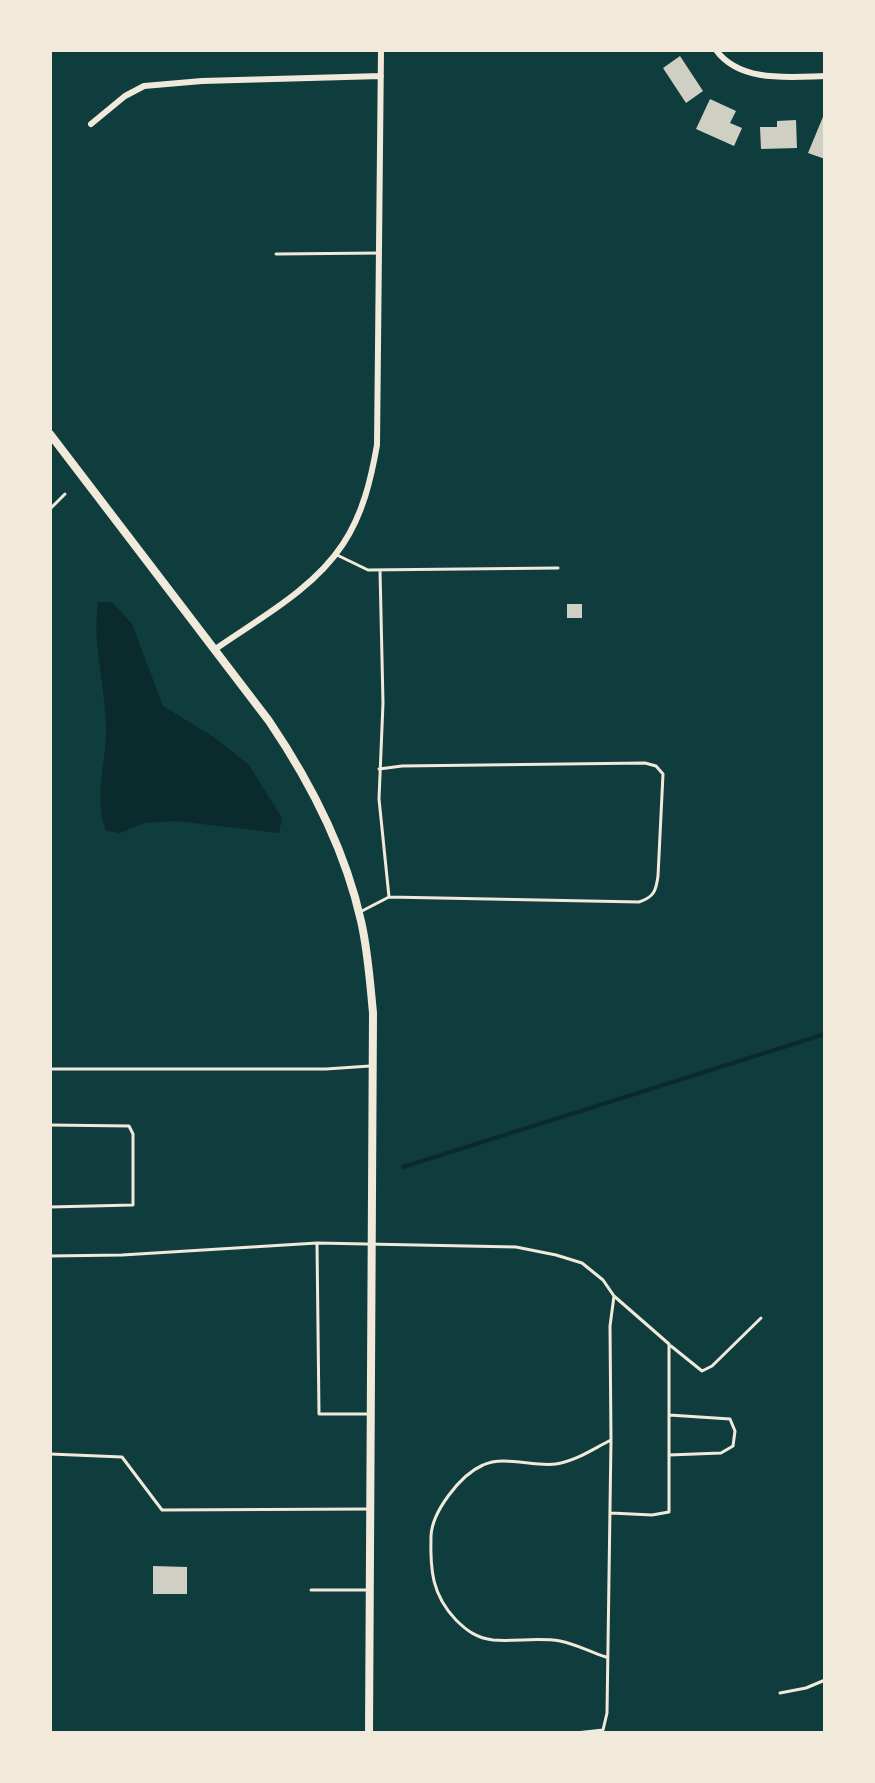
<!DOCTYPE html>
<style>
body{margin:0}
#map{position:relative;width:875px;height:1783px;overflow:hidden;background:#0f3d3e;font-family:"PT Sans",sans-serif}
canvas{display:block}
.frame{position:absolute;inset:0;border:52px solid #f1e9da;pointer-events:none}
</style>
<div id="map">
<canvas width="875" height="1783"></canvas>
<div class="frame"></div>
</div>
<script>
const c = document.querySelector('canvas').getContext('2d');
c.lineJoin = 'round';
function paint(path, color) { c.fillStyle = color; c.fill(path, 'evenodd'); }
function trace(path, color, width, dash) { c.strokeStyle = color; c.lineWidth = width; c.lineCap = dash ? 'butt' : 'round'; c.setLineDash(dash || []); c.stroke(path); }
paint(new Path2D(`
 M 98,602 L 112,602 L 132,624 L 163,706 L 215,738 L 249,765 L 282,818 L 279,833 L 176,821 L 144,823 L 120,833 L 106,831 C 93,796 107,763 106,726 C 105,685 92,643 98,602 Z`), '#0a2a2b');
trace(new Path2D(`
 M 403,1167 L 825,1034`), '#0a2a2b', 4);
paint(new Path2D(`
 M 680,56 L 703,91 L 686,103 L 663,68 Z
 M 710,99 L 736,111 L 730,123 L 742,128 L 734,146 L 696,129 Z
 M 825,112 L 825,159 L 808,153 Z
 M 796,120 L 797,148 L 761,149 L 760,127 L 777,127 L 777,121 Z
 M 567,604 L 582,604 L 582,618 L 567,618 Z
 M 153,1566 L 187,1567 L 187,1594 L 153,1594 Z`), '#cfcfc3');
trace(new Path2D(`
 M 50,509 L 65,494`), '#f1e9da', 3);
trace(new Path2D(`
 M 276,254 L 380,253
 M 335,554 L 368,570 L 558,568
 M 379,769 L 402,766 L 645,763 L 656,766 L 663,774 L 658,876 C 656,891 654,897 639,902 L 389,897
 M 360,912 L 389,897 L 379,799 L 383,703 L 380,570
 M 50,1069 L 326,1069 L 370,1066
 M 50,1125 L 129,1126 L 133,1134 L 133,1205 L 50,1207
 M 317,1243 L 319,1414 L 368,1414
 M 50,1256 L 122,1255 L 317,1243 L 516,1247 L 556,1255 L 582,1263 L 603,1280 L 614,1296 L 610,1326 L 611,1440 L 607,1713 L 603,1730 L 576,1733
 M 671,1346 L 702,1371 L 712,1366 L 761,1318
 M 50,1454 L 122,1457 L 162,1510 L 370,1509
 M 669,1455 L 721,1453 L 733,1446 L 735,1431 L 730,1419 L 669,1415
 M 611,1513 L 652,1515 L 669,1512 L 669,1344 L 614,1296
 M 311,1590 L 367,1590
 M 606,1657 C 590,1652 576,1644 560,1641 C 538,1637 515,1642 493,1640 C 477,1638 467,1631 456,1620 C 432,1595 430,1570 431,1536 C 432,1512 460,1475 483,1465 C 504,1455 533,1467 556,1464 C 576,1461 593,1449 611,1440
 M 780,1693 L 806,1688 L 825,1680`), '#f1e9da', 3);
trace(new Path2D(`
 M 716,50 C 740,83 789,77 825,76
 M 91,124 L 125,96 L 144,86 L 202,81 L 381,76
 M 214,650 C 258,619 313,590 343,544 C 363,514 371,479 377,445 L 381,50`), '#f1e9da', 6);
trace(new Path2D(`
 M 50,434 L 269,721 C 311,783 345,849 361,921 C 368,951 370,982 373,1013 L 369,1733`), '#f1e9da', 8);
</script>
